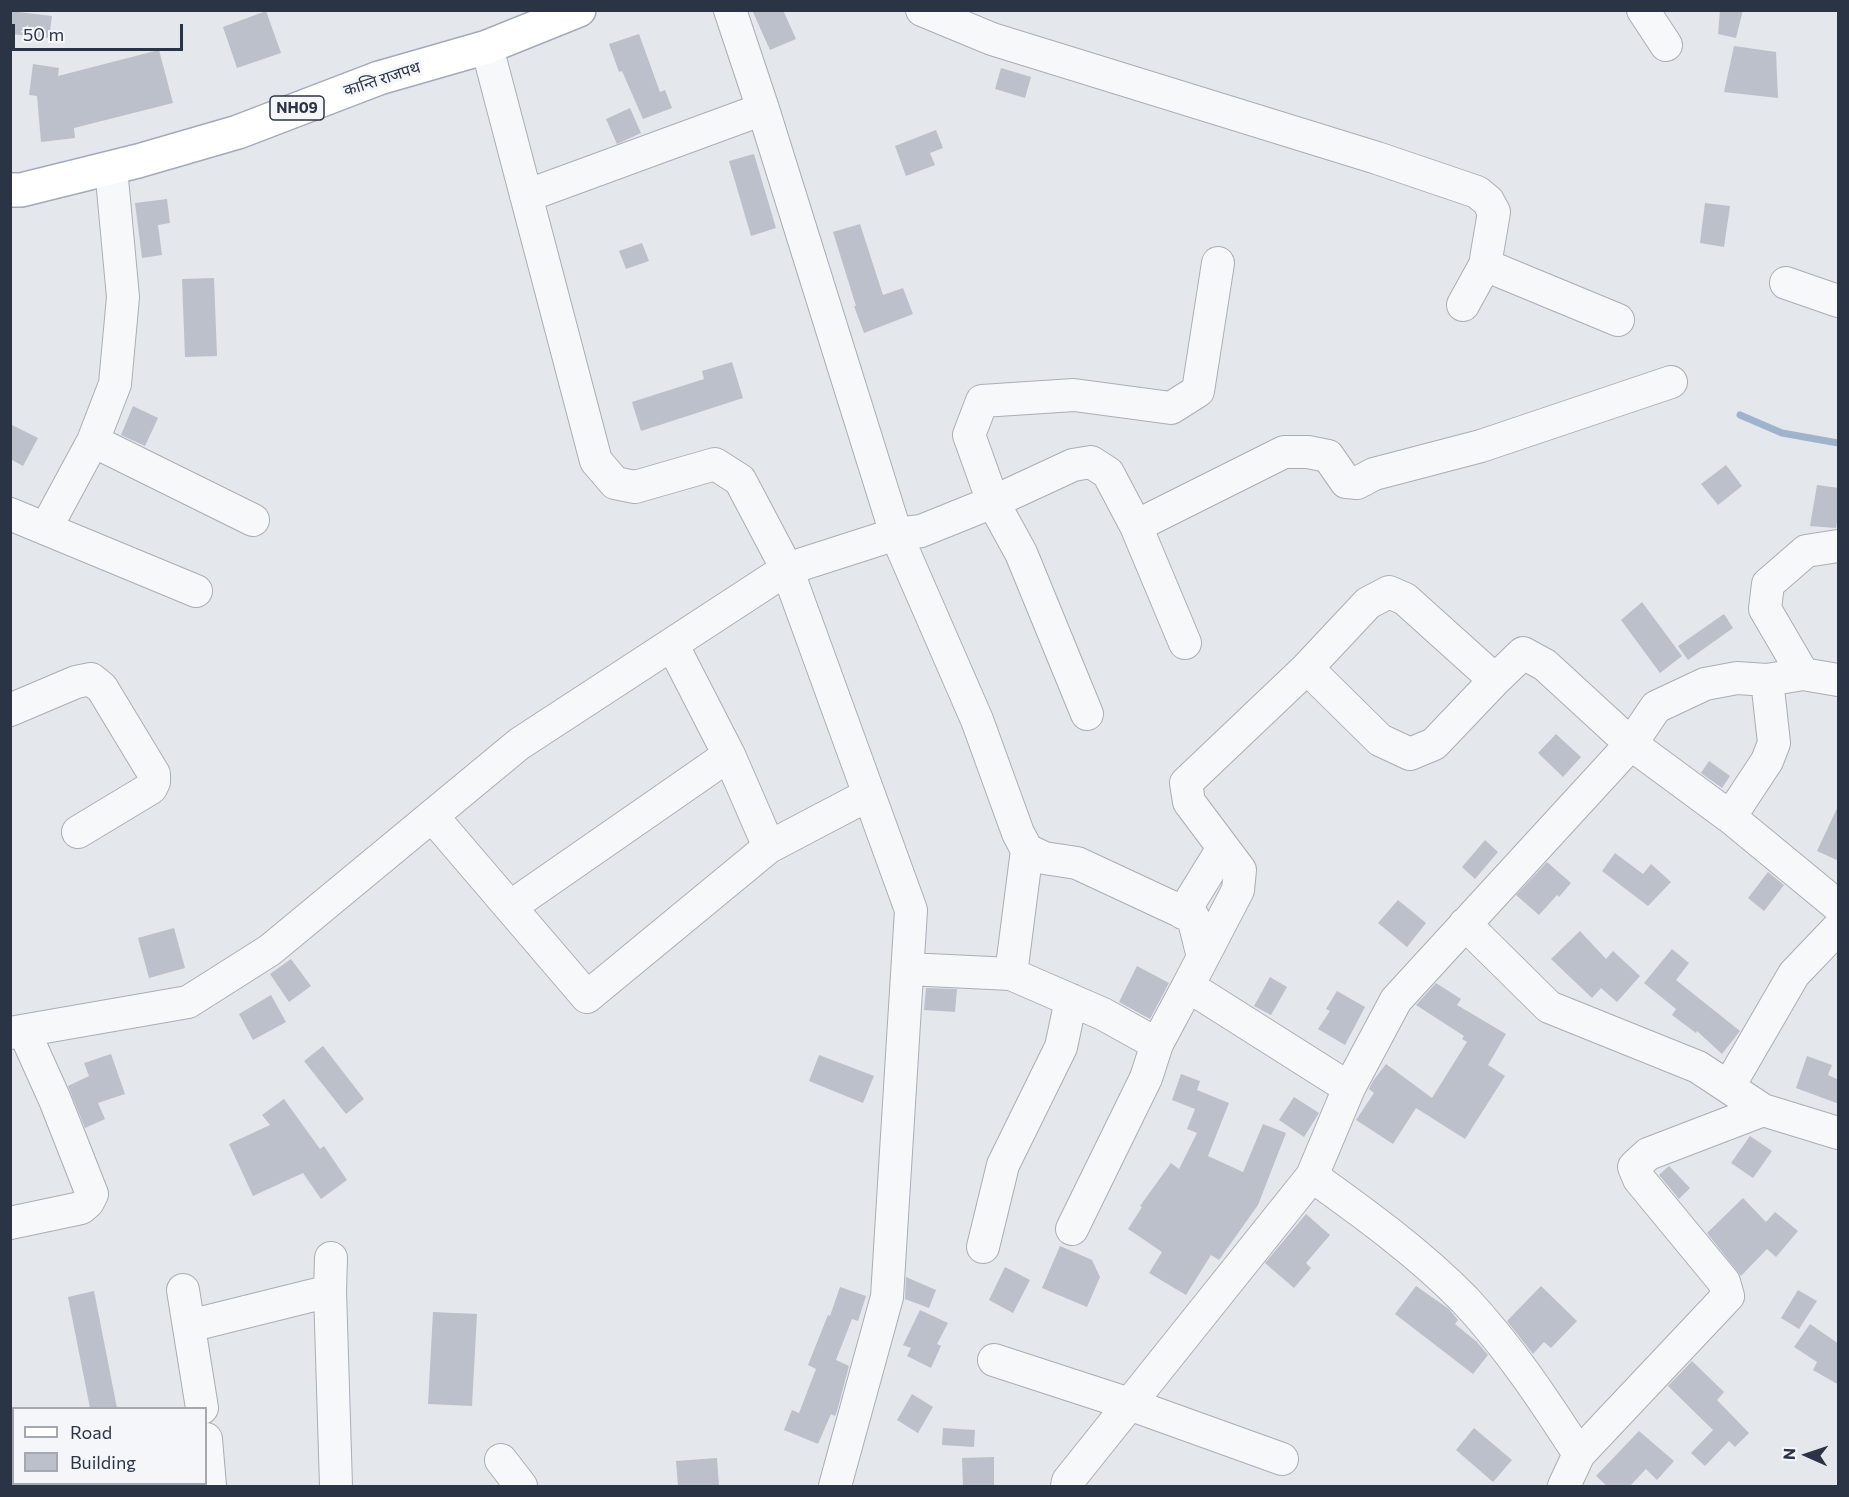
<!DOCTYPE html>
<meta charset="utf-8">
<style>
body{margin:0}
#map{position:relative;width:1849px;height:1497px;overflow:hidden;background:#e4e7ec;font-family:Commissioner,sans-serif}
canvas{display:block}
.frame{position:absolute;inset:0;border:12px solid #2b3445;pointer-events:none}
.legend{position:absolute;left:12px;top:1407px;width:195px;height:78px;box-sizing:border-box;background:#f4f6f9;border:2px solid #a4a8b1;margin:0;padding:8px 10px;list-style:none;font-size:18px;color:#2b3445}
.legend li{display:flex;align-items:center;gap:12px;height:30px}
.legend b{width:30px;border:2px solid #a4a8b1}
.north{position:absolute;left:1777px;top:1425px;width:60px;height:60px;-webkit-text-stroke:4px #f4f6f9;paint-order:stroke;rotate:273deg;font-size:16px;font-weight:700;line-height:24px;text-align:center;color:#2b3445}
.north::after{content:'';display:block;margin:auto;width:21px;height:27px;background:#2b3445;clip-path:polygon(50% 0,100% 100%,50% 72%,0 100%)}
.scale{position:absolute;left:12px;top:24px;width:171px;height:27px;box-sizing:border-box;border:3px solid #2b3445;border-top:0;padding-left:8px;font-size:18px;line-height:21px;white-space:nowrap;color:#2b3445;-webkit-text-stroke:4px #f4f6f9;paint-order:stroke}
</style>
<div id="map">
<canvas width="1849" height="1497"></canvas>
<div class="frame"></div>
<ul class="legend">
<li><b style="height:8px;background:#fff"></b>Road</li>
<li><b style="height:16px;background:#bbc0ca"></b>Building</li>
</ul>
<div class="north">N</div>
<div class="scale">50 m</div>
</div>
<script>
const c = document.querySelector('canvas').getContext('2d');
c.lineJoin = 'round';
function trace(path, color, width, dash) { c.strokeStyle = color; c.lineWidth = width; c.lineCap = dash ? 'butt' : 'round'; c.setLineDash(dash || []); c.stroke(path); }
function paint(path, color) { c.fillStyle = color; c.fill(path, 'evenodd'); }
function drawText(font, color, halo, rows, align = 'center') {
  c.font = font + ' Commissioner,"Noto Sans Devanagari",sans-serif'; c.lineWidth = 6; c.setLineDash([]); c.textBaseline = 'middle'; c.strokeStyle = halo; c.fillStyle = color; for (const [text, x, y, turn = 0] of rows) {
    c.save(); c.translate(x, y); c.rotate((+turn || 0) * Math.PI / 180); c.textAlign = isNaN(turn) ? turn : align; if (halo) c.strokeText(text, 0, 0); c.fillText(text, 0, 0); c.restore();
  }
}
trace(new Path2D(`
 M 1740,415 L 1782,433 L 1838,443`), '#9fb4cc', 7);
paint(new Path2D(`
 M 752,10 L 783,10 L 796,39 L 770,50 Z
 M 1720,10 L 1743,10 L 1736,38 L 1718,34 Z
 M 10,11 L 52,16 L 49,38 L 10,34 Z
 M 266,11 L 281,53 L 237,68 L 223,27 Z
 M 639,34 L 660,92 L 665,90 L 672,108 L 643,119 L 622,71 L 619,72 L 609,44 Z
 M 1734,46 L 1776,52 L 1778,98 L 1724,92 Z
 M 159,50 L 173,103 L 74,128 L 75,138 L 41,142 L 37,96 L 29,95 L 33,64 L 59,68 L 58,76 Z
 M 1001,68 L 1031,77 L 1025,98 L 995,89 Z
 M 630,108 L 641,133 L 617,144 L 606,119 Z
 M 936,130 L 943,148 L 930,153 L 935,165 L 906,176 L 895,146 Z
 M 754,154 L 776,228 L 751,236 L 729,161 Z
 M 167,199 L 170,223 L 158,225 L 162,255 L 142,258 L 135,203 Z
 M 1705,203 L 1730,206 L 1724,247 L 1700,243 Z
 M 860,224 L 883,295 L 903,288 L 913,314 L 864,333 L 854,306 L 856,306 L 833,232 Z
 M 642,243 L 649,261 L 626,269 L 619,251 Z
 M 214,278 L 217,356 L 185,357 L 182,279 Z
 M 732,362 L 743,398 L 641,431 L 632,402 L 704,379 L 702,371 Z
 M 133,406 L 158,418 L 145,446 L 121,435 Z
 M 10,424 L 38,438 L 23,466 L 10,459 Z
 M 1726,465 L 1742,486 L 1718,505 L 1701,484 Z
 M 1817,485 L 1839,488 L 1839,509 L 1836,528 L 1810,526 Z
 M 1642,602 L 1682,656 L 1660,673 L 1621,620 Z
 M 1724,614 L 1733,628 L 1688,660 L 1678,646 Z
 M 1556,734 L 1581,757 L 1563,777 L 1538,753 Z
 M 1709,761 L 1730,776 L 1722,788 L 1701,773 Z
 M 1839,804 L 1839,861 L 1817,851 Z
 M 1485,840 L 1498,852 L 1475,879 L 1462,867 Z
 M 1615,853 L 1643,874 L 1651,864 L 1671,882 L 1648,906 L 1602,871 Z
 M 1547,862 L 1571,883 L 1559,897 L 1557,895 L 1539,915 L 1516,895 Z
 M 1768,872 L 1784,885 L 1764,911 L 1748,898 Z
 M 1398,900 L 1426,923 L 1407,947 L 1378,923 Z
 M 174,928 L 185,968 L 149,978 L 138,938 Z
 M 1580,931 L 1606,959 L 1613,951 L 1640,976 L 1617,1002 L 1601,988 L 1592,998 L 1551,959 Z
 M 1672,949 L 1689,963 L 1676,980 L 1740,1031 L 1722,1054 L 1697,1031 L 1696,1033 L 1672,1015 L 1676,1009 L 1644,983 Z
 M 291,959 L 311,986 L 289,1002 L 270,974 Z
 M 1137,966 L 1169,983 L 1150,1019 L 1119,1002 Z
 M 1270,977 L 1287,987 L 1271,1015 L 1254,1006 Z
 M 1436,983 L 1461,999 L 1457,1005 L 1506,1034 L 1488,1065 L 1505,1076 L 1465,1139 L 1416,1108 L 1393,1144 L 1356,1120 L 1374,1093 L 1369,1089 L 1373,1081 L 1386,1064 L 1432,1098 L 1467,1042 L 1462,1039 L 1464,1036 L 1416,1005 Z
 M 926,988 L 957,989 L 955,1012 L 924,1010 Z
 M 1337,991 L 1365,1007 L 1345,1045 L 1318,1029 L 1330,1011 L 1326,1009 Z
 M 271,995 L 286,1022 L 253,1040 L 239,1014 Z
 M 323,1046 L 364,1099 L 346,1114 L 304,1061 Z
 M 111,1054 L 125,1094 L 98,1103 L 105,1119 L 85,1128 L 68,1086 L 89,1076 L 84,1063 Z
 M 819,1055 L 874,1076 L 863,1103 L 809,1081 Z
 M 1807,1056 L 1832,1065 L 1828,1075 L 1839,1080 L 1839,1104 L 1796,1088 Z
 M 1181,1074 L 1200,1081 L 1197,1090 L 1229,1103 L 1208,1156 L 1243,1172 L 1263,1124 L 1286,1133 L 1258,1205 L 1219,1260 L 1211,1255 L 1186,1295 L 1149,1273 L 1162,1252 L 1128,1229 L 1142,1207 L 1140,1206 L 1171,1163 L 1179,1169 L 1197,1133 L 1187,1129 L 1195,1109 L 1172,1100 Z
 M 1294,1097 L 1319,1113 L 1304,1137 L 1279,1120 Z
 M 284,1099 L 320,1149 L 324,1146 L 347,1180 L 321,1199 L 303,1173 L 253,1196 L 229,1144 L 270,1125 L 262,1115 Z
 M 1750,1136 L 1772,1151 L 1753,1178 L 1731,1163 Z
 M 1669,1166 L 1690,1188 L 1679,1199 L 1659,1175 Z
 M 1743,1198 L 1766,1222 L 1775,1212 L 1798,1231 L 1776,1257 L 1767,1249 L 1741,1276 L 1707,1233 Z
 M 1306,1214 L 1330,1235 L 1306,1263 L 1311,1268 L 1294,1288 L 1265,1263 Z
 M 1060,1246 L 1092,1260 L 1100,1277 L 1087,1307 L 1042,1288 Z
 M 1005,1267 L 1030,1280 L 1013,1313 L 989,1300 Z
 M 906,1277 L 936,1290 L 929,1308 L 905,1299 Z
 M 1416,1286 L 1449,1309 L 1458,1320 L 1455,1324 L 1477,1342 L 1488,1355 L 1473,1374 L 1395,1314 Z
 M 1541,1286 L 1577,1321 L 1551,1348 L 1544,1342 L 1533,1354 L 1507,1321 Z
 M 840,1287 L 866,1296 L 858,1321 L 852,1319 L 836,1360 L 849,1366 L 837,1411 L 835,1416 L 831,1414 L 818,1444 L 784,1430 L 792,1410 L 799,1413 L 816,1369 L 808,1365 L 828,1315 L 830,1316 Z
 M 1798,1290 L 1817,1301 L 1799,1329 L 1781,1318 Z
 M 94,1291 L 117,1408 L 90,1408 L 68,1297 Z
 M 920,1310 L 948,1323 L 937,1344 L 941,1346 L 931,1368 L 907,1356 L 911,1348 L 903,1345 Z
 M 433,1312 L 477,1314 L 472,1406 L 428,1404 Z
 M 1810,1324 L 1839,1344 L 1839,1385 L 1813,1370 L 1817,1362 L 1794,1347 Z
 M 1692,1361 L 1724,1392 L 1717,1400 L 1749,1433 L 1735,1447 L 1729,1441 L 1705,1466 L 1691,1453 L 1713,1430 L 1668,1386 Z
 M 912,1394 L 933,1407 L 918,1433 L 897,1420 Z
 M 943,1428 L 975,1430 L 974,1447 L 942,1445 Z
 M 1474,1428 L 1512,1460 L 1493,1482 L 1456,1450 Z
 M 1639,1431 L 1674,1461 L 1657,1480 L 1646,1469 L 1630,1486 L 1607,1486 L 1596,1476 Z
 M 994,1457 L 994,1486 L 963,1486 L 962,1458 Z
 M 717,1458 L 719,1486 L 678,1486 L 676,1461 Z`), '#bbc0ca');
const minor = new Path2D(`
 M 730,10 L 763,109 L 896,534 L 977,720 L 1018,833 L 1027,850 L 1044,858 L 1077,863 L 1193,917 L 1203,957
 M 922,10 L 992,39 L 1377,158 L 1477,192 L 1488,201 L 1494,212 L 1485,265 L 1463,305
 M 1643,10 L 1666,45
 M 487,47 L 596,461 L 615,483 L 635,487 L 715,464 L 740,480 L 787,569 L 911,910 L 887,1297 L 835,1486
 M 526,196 L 763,109
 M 1485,265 L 1618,320
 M 1786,283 L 1838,301
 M 93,441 L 115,384 L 123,297 L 111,168
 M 10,514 L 196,591
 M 1136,526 L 1284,452 L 1308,452 L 1328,456 L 1346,482 L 1357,483 L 1374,474 L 1481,446 L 1671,382
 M 46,528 L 93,441 L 253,520
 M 672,644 L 729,755 L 769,847
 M 1307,668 L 1186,783 L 1189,802 L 1240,870 L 1238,890 L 1188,986 L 1349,1088
 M 1803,674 L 1765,609 L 1768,584 L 1806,551 L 1838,546
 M 1495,680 L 1405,599 L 1389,592 L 1368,603 L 1307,668 L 1380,740 L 1410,754 L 1434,744 L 1495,680 L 1523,653 L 1545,665 L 1631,744 L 1730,817 L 1838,906
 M 10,710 L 76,682 L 91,679 L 102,688 L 154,774 L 154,782 L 151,788 L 78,832
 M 1087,714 L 1021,553 L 993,502 L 969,435 L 982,401 L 1074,395 L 1171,408 L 1198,391 L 1218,263
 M 432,816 L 587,997 L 769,847 L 868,795
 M 1730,817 L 1767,761 L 1774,743 L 1767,680
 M 510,907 L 729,755
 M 1183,913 L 1223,848
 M 1465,924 L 1549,1007 L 1698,1067 L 1763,1110 L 1838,1133
 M 908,969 L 1011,974 L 1103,1014 L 1157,1044
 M 1011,974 L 1027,850
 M 10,1033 L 188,1002 L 270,950 L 519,744 L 787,569 L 896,534 L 921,531 L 993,502 L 1073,465 L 1091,462 L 1108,473 L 1136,526 L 1185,643
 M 1729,1086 L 1794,974 L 1838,928
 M 1312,1176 C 1365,1214 1419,1253 1465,1300 C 1509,1347 1544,1400 1579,1454
 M 10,1223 L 81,1208 L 88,1202 L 92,1194 L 55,1100 L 24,1031
 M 1072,1229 L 1146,1078 L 1157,1044 L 1188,986
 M 983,1247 L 1003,1165 L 1061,1047 L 1071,1000
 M 331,1258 L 330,1291 L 336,1486
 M 183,1290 L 202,1408
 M 189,1326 L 330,1291
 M 994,1360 L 1129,1404 L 1282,1459
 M 206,1439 L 210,1486
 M 501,1460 L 521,1486
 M 1067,1486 L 1068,1481 L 1312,1176 L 1349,1088 L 1396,1000 L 1631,744 L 1656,707 L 1705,684 L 1737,678 L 1767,680 L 1803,674 L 1838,680
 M 1564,1486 L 1579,1454 L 1728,1296 L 1724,1282 L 1639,1179 L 1634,1167 L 1648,1154 L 1763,1110`);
const major = new Path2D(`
 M 10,190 L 21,190 L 138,161 L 238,132 L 379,78 L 487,47 L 579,10`);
trace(minor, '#a9aeb7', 34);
trace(major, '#a3abb8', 36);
trace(minor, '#f7f8fa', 32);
trace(major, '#fff', 33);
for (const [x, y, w] of [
 [297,108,54]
]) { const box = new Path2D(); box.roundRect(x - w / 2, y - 12, w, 24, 4.5); c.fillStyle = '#f4f6f9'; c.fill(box); trace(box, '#2b3445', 1.5); }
drawText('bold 15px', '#2b3445', null, [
 ["NH09",297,108]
]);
drawText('16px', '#2b3445', '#f4f6f9', [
 ["कान्ति राजपथ",382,79,-18]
]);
</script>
